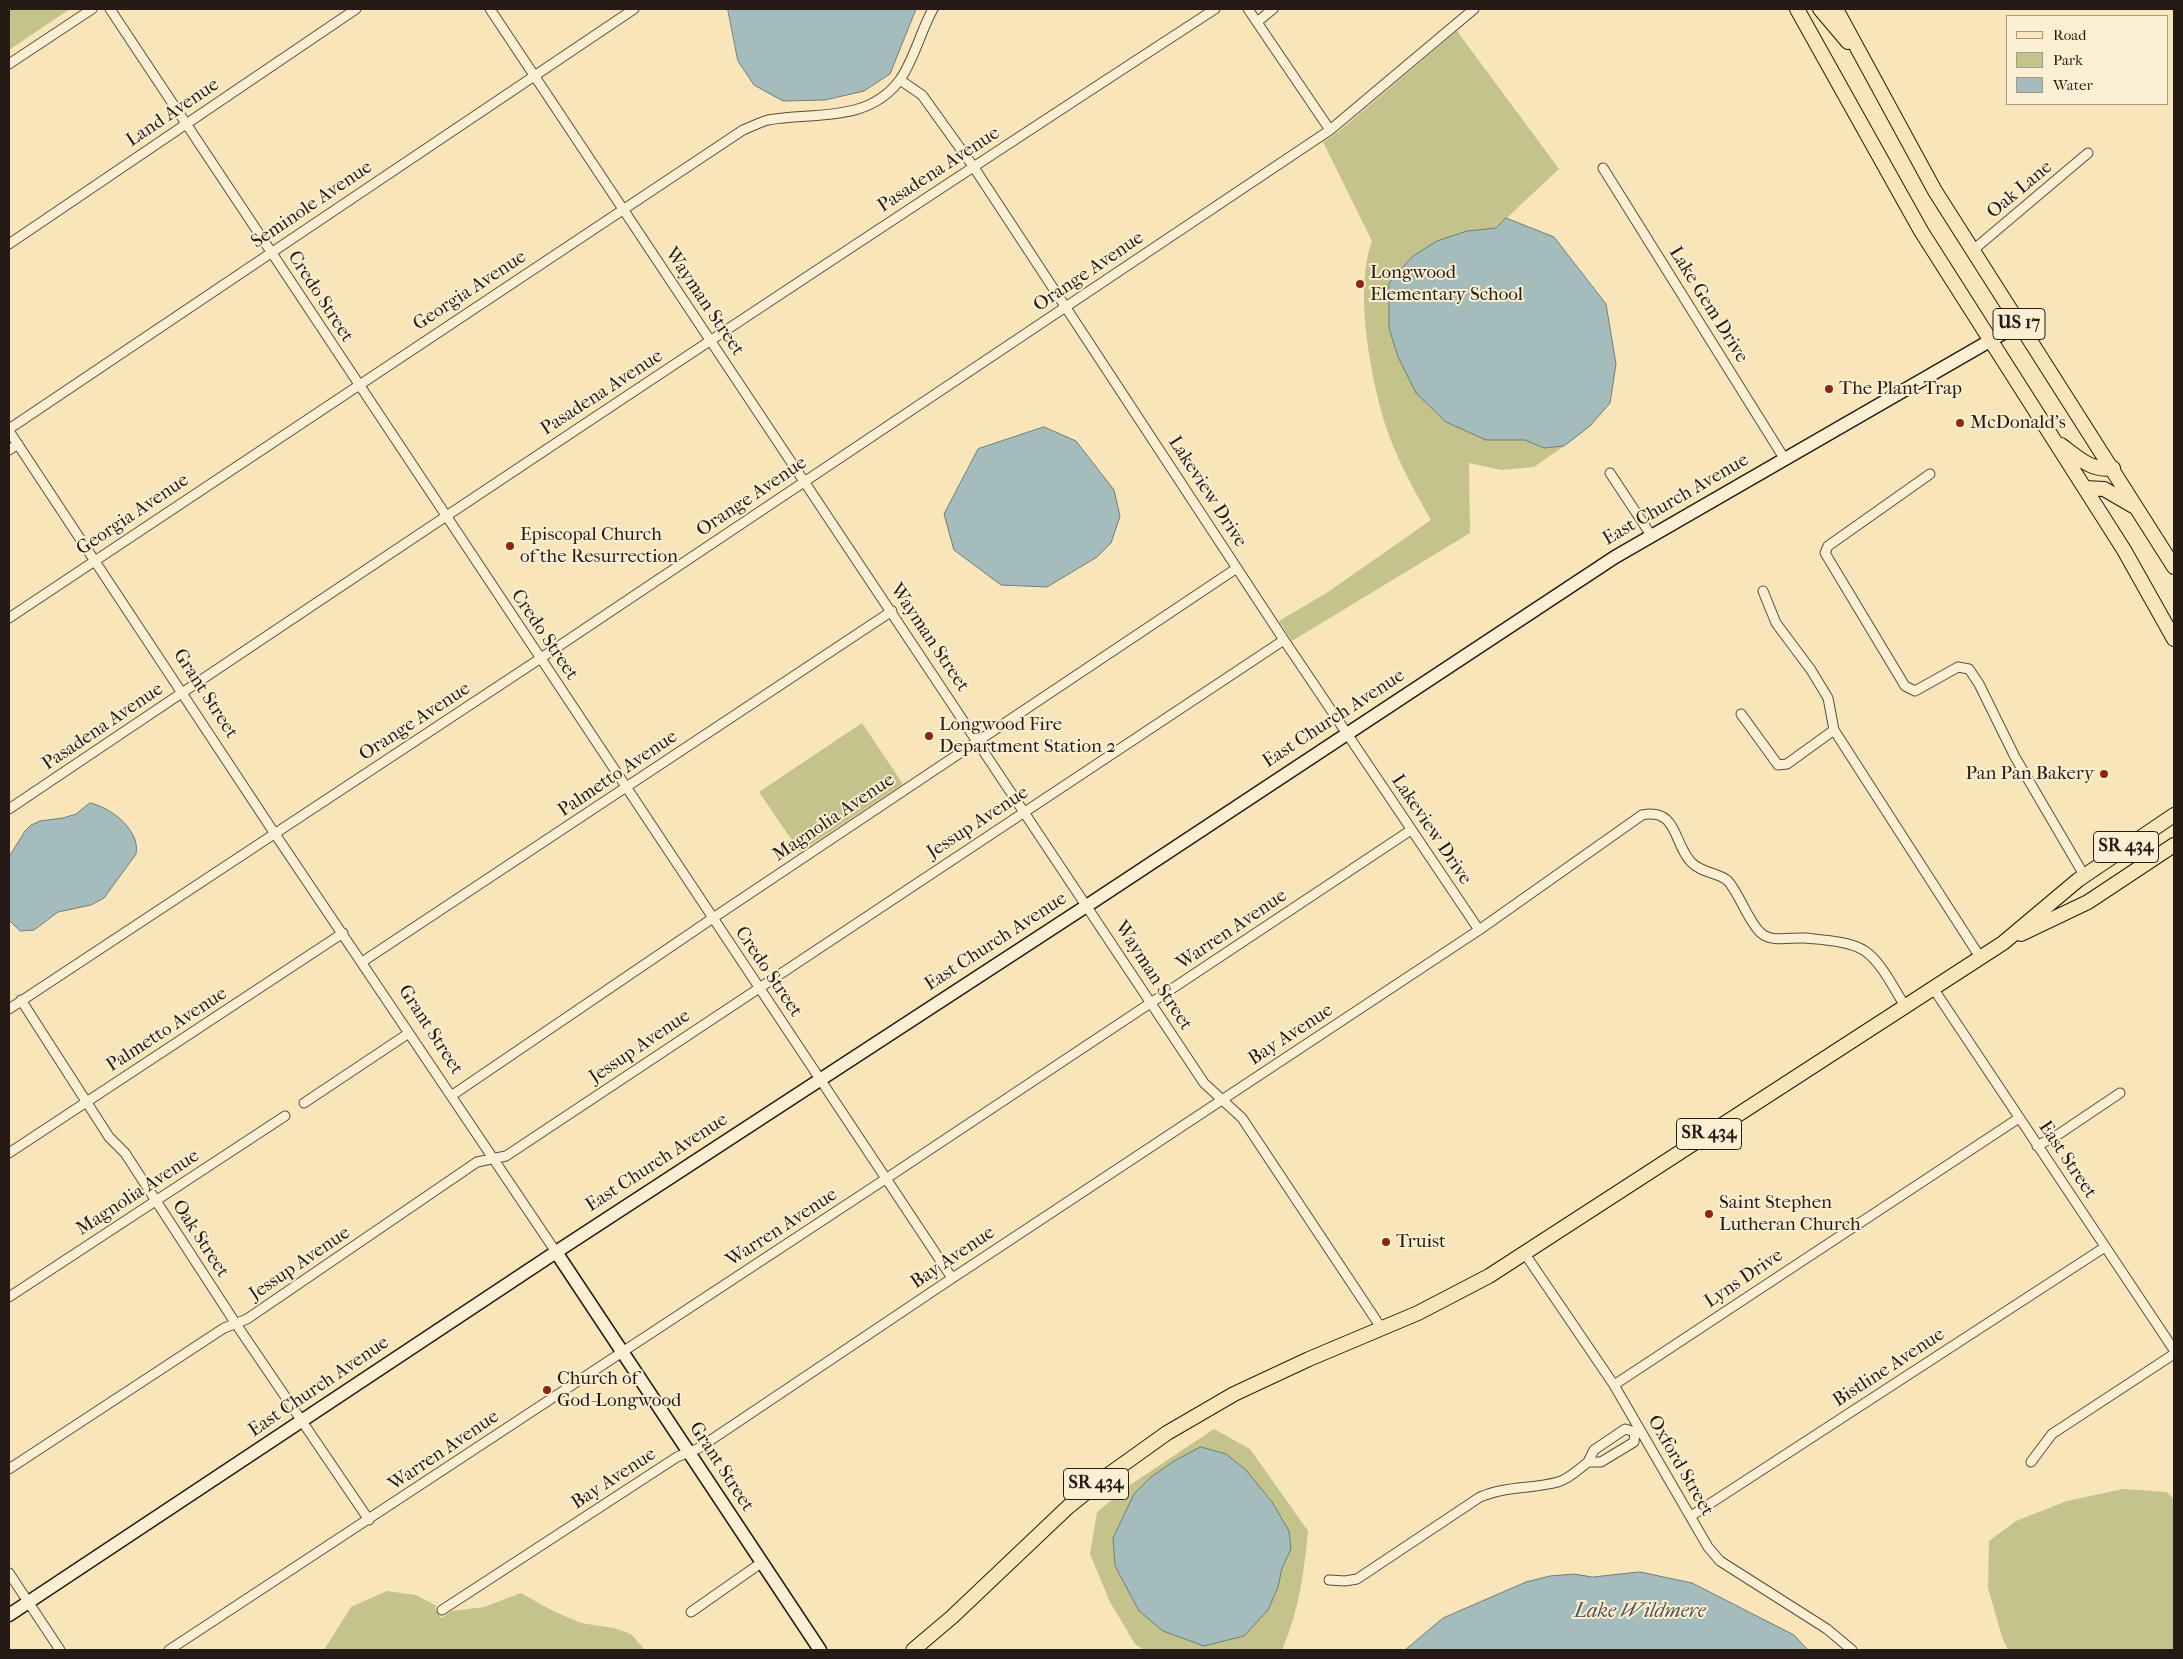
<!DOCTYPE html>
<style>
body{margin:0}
#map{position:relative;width:2183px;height:1659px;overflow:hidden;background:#f8e6ba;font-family:"IM FELL French Canon",serif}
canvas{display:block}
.frame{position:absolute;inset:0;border:10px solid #261a14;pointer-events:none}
.legend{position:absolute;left:2006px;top:15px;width:162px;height:90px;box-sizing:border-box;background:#faefd2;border:1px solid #a59a86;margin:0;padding:6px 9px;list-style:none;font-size:15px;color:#261a14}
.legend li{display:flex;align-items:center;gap:10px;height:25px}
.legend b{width:25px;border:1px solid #a59a86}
</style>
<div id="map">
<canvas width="2183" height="1659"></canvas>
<div class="frame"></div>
<ul class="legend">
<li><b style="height:6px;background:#f8e6ba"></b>Road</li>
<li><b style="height:14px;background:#c4c38b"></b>Park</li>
<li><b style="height:14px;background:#a4bcbc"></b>Water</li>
</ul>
</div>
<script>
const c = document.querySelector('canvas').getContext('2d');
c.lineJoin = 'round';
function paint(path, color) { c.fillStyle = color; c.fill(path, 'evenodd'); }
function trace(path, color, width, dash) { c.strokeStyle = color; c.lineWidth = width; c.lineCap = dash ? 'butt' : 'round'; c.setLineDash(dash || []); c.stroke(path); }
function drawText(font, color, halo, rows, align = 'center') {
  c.font = font + ' "IM FELL French Canon",serif'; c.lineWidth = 4; c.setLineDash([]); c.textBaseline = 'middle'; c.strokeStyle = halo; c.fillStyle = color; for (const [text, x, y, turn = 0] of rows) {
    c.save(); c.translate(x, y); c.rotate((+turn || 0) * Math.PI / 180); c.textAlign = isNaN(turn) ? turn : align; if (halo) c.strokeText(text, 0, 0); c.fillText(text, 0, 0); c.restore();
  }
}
paint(new Path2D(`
 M 9,9 L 70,9 L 9,50 Z
 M 1457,31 L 1559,169 L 1496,228 L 1467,231 L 1389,283 L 1389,328 L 1398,357 L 1486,440 L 1525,440 L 1544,448 L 1564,446 L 1534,467 L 1501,470 L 1469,463 L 1470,533 L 1292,641 L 1279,621 L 1328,592 L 1431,520 C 1414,490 1396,458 1385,424 C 1370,375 1354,289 1372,241 L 1323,142 L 1338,132 Z
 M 862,723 L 903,784 L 800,852 L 759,792 Z
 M 1214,1429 L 1250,1449 L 1308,1531 C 1304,1573 1299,1611 1282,1650 L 1144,1650 L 1135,1644 L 1110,1602 L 1090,1554 L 1097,1512 L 1130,1485 ZM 1134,1494 L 1291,1549 L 1282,1568 L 1278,1587 L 1139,1611 L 1115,1566 L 1113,1538 Z
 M 2123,1489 L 2167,1492 L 2174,1499 L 2174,1650 L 2008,1650 L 2002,1637 L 1988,1588 L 1989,1541 L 2016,1521 L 2067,1501 Z
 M 387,1591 L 416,1595 L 437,1606 L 435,1608 L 441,1618 L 452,1611 L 484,1607 L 521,1593 L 553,1611 L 581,1623 L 614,1628 L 631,1634 L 645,1650 L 324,1650 L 351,1607 Z`), '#c4c38b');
const water = new Path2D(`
 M 728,9 L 916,9 L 890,74 L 864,91 L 825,100 L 783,101 L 754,85 L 738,61 Z
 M 1506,218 L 1554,237 L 1606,304 L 1616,364 L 1610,403 L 1590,426 L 1564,446 L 1544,448 L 1525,440 L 1486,440 L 1446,422 L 1416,393 L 1398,357 L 1389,328 L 1389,283 L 1413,256 L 1437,241 L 1467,231 L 1496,228 Z
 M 1044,427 L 1076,441 L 1114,490 L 1120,516 L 1111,543 L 1097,557 L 1047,587 L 1001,585 L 954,550 L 944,514 L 978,449 Z
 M 90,803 C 111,807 141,831 136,854 L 104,898 L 91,905 L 58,912 L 34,930 L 20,931 L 9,920 L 9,857 L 25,831 L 31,825 L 40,821 L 63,818 L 76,814 Z
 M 1201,1447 L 1226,1454 L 1246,1470 L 1272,1502 L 1289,1531 L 1291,1549 L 1282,1568 L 1278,1587 L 1268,1610 L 1244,1636 L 1204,1646 L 1163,1631 L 1139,1611 L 1115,1566 L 1113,1538 L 1134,1494 L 1151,1477 L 1174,1461 Z
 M 1640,1572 L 1692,1583 L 1794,1635 L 1808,1650 L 1405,1650 L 1443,1618 L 1526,1582 L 1550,1576 L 1574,1574 L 1592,1577 Z`);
paint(water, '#a4bcbc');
trace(water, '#727b79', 1);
const street = new Path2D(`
 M 110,9 L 952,1278
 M 490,9 L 1204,1083 L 1242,1118 L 1382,1329
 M 1248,9 L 1330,130
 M 1257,22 L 1273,9
 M 9,64 L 92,9
 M 900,80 L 922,95 L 973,166 L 1284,640 L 1479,930
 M 1603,168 L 1784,458
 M 9,244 L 356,9
 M 1972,251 L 2088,153
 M 9,429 L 634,9
 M 9,431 L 271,828 L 556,1252
 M 9,450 L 18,444
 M 1610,473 L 1651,535
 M 1930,474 L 1828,546 L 1825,553 L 1905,686 L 1915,691 L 1958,667 L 1969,669 L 1979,684 L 2015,757 L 2084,875
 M 1763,591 L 1776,623 L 1811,670 L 1828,698 L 1834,730 L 1980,957
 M 9,618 L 743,130 C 751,127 760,122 768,120 C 814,112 867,123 899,81 C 913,63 921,30 933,9
 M 1741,714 L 1778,765 L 1787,764 L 1834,730
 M 9,809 C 409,540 811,272 1215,9
 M 362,962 L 892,611
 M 1933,988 L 2174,1350
 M 21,1000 L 109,1137 L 125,1153 L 236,1324 L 369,1520
 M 9,1009 L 541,658 L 1330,130 L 1474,9
 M 451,1096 L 713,918 L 1237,568
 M 304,1103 L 409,1033
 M 2037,1146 L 2059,1134 L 2120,1093
 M 9,1153 L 343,933
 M 1525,1254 L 1614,1385 L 1708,1547 L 1720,1561 L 1827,1629 L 1852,1650
 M 9,1297 L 285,1116
 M 1614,1385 L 2019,1118
 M 1625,1429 L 1635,1432 L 1634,1442 L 1601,1462 L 1588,1462 L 1594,1450 Z
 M 2031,1462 L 2052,1434 L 2174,1354
 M 9,1469 L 224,1328 L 247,1319 L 477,1162 L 506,1156 L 1284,640
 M 1691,1516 L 2105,1247
 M 9,1573 L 60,1650
 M 1329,1580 L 1345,1581 L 1357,1579 L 1480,1497 C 1505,1486 1532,1489 1558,1482 C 1569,1479 1579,1469 1588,1462
 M 442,1610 L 677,1457 L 699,1448 L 945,1283 L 1479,930 L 1642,815 C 1678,808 1673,843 1691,862 C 1701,873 1720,873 1728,881 C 1739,893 1749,923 1761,933 C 1772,943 1792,937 1805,938 C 1823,940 1850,941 1865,951 C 1882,963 1894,989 1905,1006
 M 691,1612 L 761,1563
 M 169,1650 L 887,1178 L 1411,830`);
const secondary = new Path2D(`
 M 556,1252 L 820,1650
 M 9,1615 L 556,1252 L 1088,905 L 1615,557 L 2019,324`);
const primary = new Path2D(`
 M 1797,9 L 1921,231 L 2124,550 L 2174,639
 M 1820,9 L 1848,42
 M 1836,9 L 1935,191 L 2174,567
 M 2061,445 C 2077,457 2092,472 2113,468
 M 2085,488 L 2104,489 L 2135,507
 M 2021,934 L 2088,902 L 2174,845
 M 913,1650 L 952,1617 L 1068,1507 L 1104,1478 L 1167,1433 L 1234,1394 L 1309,1359 L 1418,1313 L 1489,1276 L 2003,943 L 2078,880 L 2174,815`);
trace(street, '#5a4d3e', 11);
trace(secondary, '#261a14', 15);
trace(primary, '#261a14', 16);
trace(street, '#faefd2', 9);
trace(secondary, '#faefd2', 12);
trace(primary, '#f8e6ba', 14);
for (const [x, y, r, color] of [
 [1360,284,5,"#8f2418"],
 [1829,389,5,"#8f2418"],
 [1960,423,5,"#8f2418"],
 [510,546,5,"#8f2418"],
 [929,736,5,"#8f2418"],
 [2104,774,5,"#8f2418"],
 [1709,1214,5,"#8f2418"],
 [1386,1242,5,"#8f2418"],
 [547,1390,5,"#8f2418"]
]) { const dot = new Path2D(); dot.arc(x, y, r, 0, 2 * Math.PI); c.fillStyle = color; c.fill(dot); trace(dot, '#faefd2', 2); }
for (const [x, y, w] of [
 [2019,324,52],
 [2126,847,65],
 [1709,1134,65],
 [1096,1484,65]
]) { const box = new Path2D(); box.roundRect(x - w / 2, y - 15.5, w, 31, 4); c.fillStyle = '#faefd2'; c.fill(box); trace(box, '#261a14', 1); }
drawText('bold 18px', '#261a14', null, [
 ["US 17",2019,324],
 ["SR 434",2126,847],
 ["SR 434",1709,1134],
 ["SR 434",1096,1484]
]);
drawText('19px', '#261a14', '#faefd2', [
 ["Land Avenue",173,113,-34],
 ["Pasadena Avenue",939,170,-33],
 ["Oak Lane",2020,190,-40],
 ["Seminole Avenue",312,205,-34],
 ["Orange Avenue",1089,272,-34],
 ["Georgia Avenue",470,291,-33],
 ["Credo Street",320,297,57],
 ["Wayman Street",704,302,56],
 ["Lake Gem Drive",1708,305,58],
 ["Pasadena Avenue",602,393,-33],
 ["Lakeview Drive",1207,492,57],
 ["Orange Avenue",752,497,-34],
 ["East Church Avenue",1676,500,-30],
 ["Georgia Avenue",133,515,-34],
 ["Credo Street",544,635,56],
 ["Wayman Street",929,638,56],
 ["Grant Street",205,694,57],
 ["East Church Avenue",1334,719,-33],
 ["Orange Avenue",415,722,-33],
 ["Pasadena Avenue",103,727,-34],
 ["Palmetto Avenue",618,774,-34],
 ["Magnolia Avenue",834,818,-34],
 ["Jessup Avenue",978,823,-33],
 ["Lakeview Drive",1431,830,56],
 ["Warren Avenue",1232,930,-34],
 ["East Church Avenue",996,942,-33],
 ["Credo Street",768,972,56],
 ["Wayman Street",1153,976,57],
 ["Palmetto Avenue",167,1030,-33],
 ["Grant Street",430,1030,57],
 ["Bay Avenue",1291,1035,-33],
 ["Jessup Avenue",640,1047,-34],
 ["East Street",2067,1160,56],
 ["East Church Avenue",657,1163,-33],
 ["Magnolia Avenue",138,1193,-33],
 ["Warren Avenue",782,1228,-33],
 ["Oak Street",200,1239,57],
 ["Bay Avenue",953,1258,-34],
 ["Jessup Avenue",300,1264,-34],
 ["Lyns Drive",1744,1279,-34],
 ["Bistline Avenue",1889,1368,-33],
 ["East Church Avenue",319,1387,-34],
 ["Warren Avenue",444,1451,-34],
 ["Oxford Street",1680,1466,60],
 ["Grant Street",721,1467,57],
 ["Bay Avenue",614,1479,-33]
]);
drawText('19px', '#261a14', '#faefd2', [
 ["Longwood",1370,273],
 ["Elementary School",1370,295],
 ["The Plant Trap",1839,389],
 ["McDonald's",1970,423],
 ["Episcopal Church",520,535],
 ["of the Resurrection",520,557],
 ["Longwood Fire",939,725],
 ["Department Station 2",939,747],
 ["Pan Pan Bakery",2094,774,"right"],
 ["Saint Stephen",1719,1203],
 ["Lutheran Church",1719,1225],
 ["Truist",1396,1242],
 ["Church of",557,1379],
 ["God-Longwood",557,1401]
], 'left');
drawText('italic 20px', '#52534f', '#faefd2', [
 ["Lake Wildmere",1640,1612]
]);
</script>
